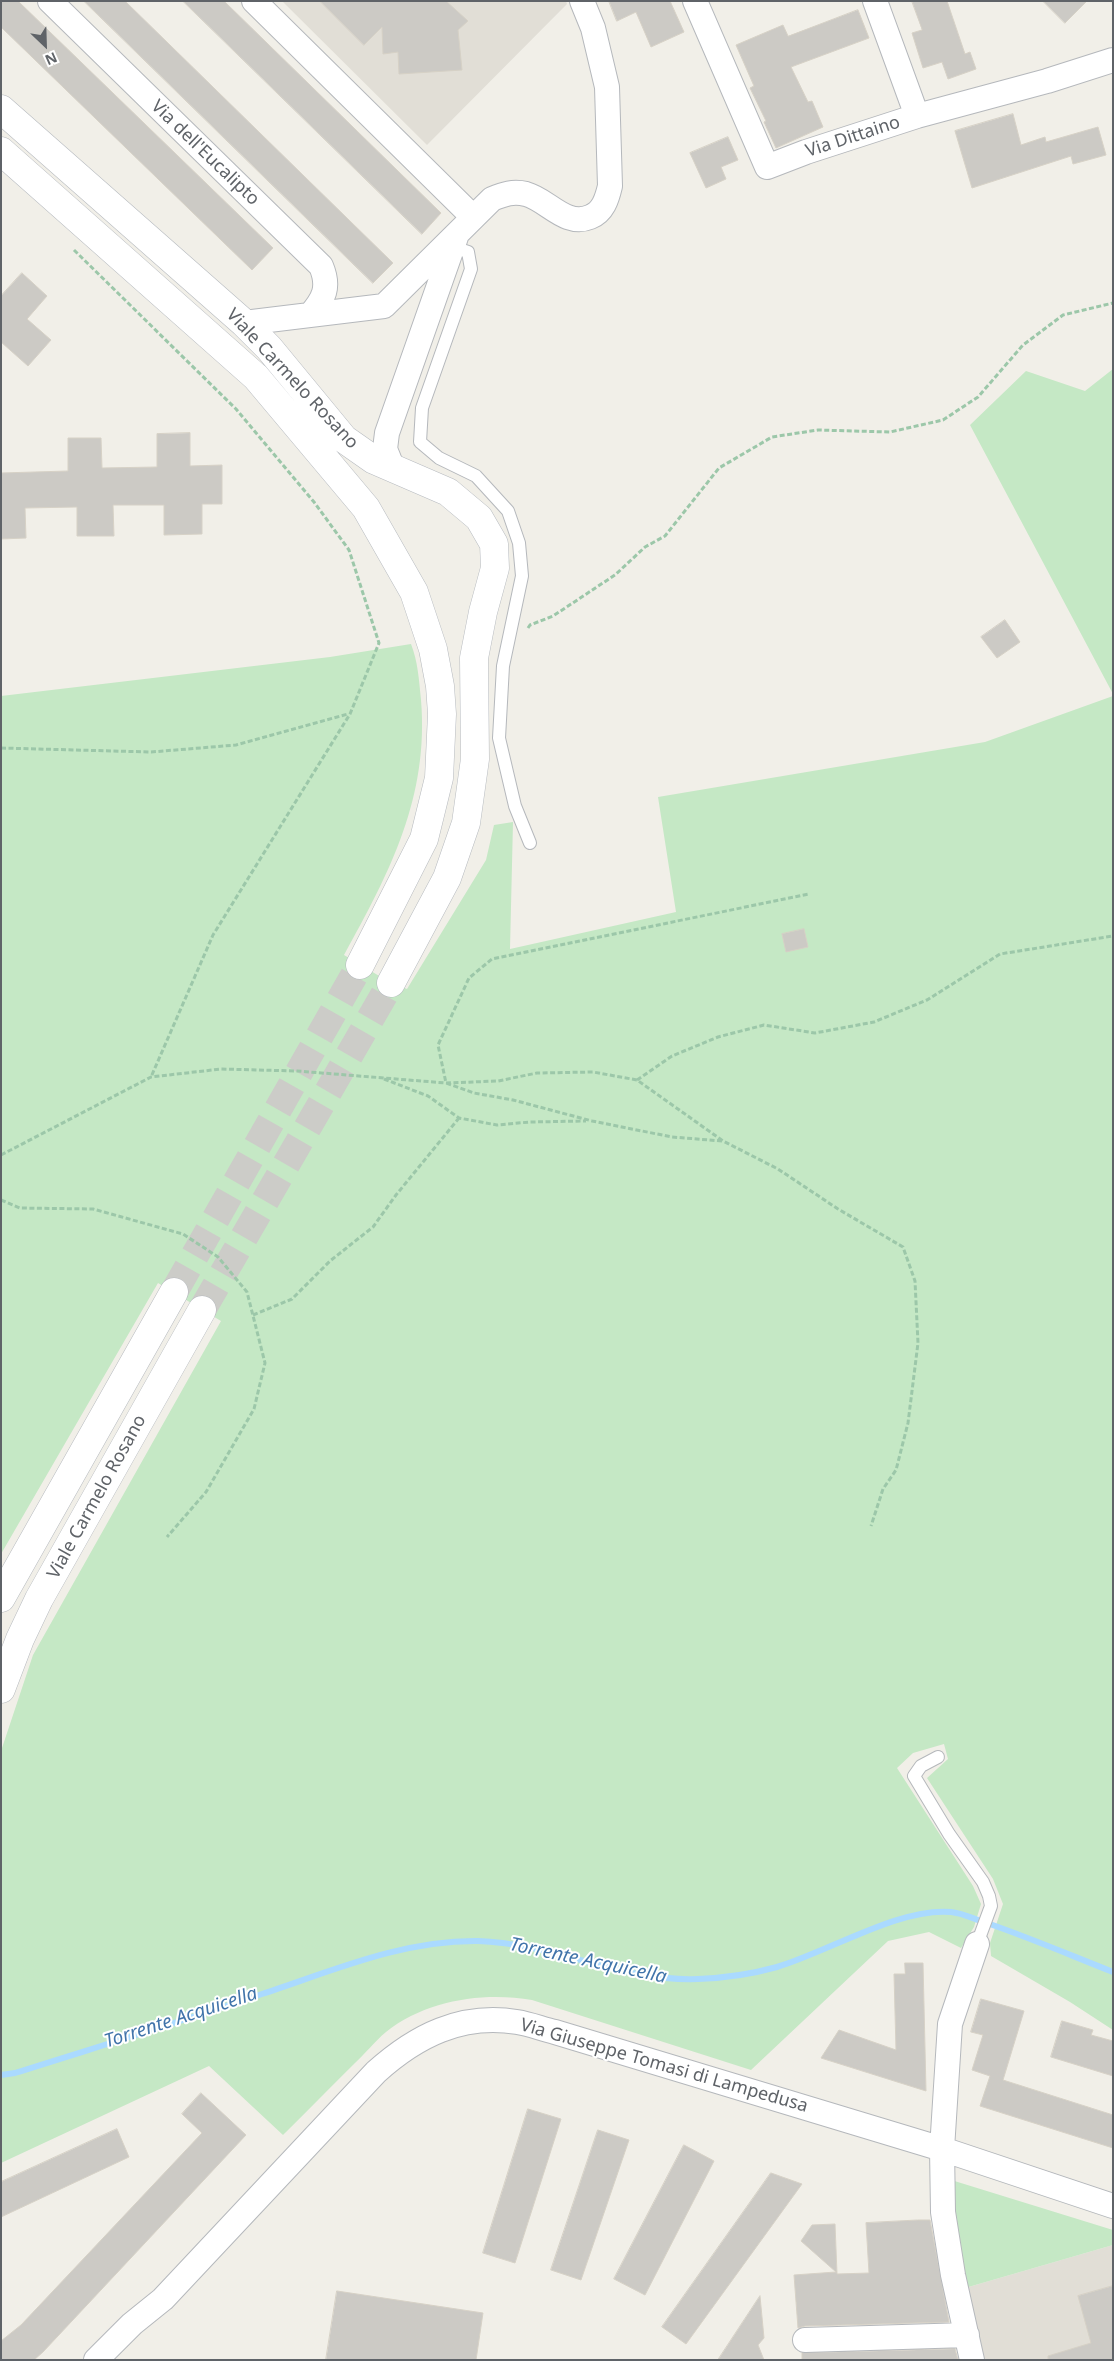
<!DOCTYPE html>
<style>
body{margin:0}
#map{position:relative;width:1114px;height:2361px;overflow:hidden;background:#f1efe8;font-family:"Noto Sans",sans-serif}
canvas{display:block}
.frame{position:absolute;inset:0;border:2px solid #5f6368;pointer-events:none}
.north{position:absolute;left:20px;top:20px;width:50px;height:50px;-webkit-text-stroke:4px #fff;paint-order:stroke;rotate:156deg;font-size:14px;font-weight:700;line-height:20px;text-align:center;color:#5f6368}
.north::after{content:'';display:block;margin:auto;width:18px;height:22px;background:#5f6368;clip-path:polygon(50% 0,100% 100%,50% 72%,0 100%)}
</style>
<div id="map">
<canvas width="1114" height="2361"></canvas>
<div class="frame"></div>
<div class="north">N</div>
</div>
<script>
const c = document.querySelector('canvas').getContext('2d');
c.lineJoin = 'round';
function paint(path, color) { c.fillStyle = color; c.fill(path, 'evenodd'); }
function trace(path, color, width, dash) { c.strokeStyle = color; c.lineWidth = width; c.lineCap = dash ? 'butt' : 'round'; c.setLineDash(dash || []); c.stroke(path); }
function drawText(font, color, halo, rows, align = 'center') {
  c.font = font + ' "Noto Sans",sans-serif'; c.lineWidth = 4; c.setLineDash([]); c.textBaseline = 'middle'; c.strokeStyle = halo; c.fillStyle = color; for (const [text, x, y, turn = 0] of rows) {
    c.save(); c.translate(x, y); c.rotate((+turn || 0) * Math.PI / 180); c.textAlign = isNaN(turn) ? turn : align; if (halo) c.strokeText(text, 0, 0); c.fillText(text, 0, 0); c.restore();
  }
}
paint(new Path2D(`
 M 282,1 L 566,1 L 567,4 L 427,145 Z
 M 1113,2245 L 1113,2360 L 981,2360 L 965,2288 Z`), '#e1ded6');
paint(new Path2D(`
 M 1113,369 L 1113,694 L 970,425 L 1026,371 L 1085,391 Z
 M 411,644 C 418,662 419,680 421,700 C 429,797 390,872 344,955 L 391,983 L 407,989 L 486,860 L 494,825 L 513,822 L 510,949 L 676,912 L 658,797 L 985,742 L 1113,696 L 1113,2030 L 1070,2002 L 991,1956 L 990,1943 L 1003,1904 L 993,1879 L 927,1778 L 948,1759 L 944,1744 L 913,1753 L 897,1768 L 973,1886 L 981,1904 L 974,1927 L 961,1948 L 929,1932 L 888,1941 L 751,2070 L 532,2000 C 483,1992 427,2000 386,2032 C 375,2041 365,2054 354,2064 C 330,2088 307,2111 283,2135 L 209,2066 L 1,2163 L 1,1751 L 33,1655 L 221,1321 L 158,1283 L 1,1554 L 1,696 L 330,657 Z
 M 948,2179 L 1113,2230 L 1113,2245 L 965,2288 Z`), '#c5e8c5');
trace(new Path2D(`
 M 1,2075 L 15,2073 C 97,2047 180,2022 262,1994 C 332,1971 402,1940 478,1941 C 553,1943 622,1982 698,1979 C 724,1978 752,1974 777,1967 C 828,1952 900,1907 951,1912 C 962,1913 974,1919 984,1922 C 1028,1937 1070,1955 1113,1972`), '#aadaff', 6);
const building = new Path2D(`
 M 1,1 L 18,1 L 273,248 L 252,270 L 1,27 Z
 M 84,1 L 125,1 L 393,263 L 373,283 Z
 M 183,1 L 224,1 L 441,213 L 422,234 Z
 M 320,1 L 446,1 L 468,21 L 458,30 L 462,70 L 399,74 L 398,52 L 383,54 L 382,27 L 364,45 Z
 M 609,1 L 670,1 L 684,32 L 651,47 L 636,12 L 617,21 Z
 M 912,1 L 947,1 L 965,54 L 970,52 L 976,69 L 948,79 L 942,62 L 923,68 L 912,33 L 922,30 Z
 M 1043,1 L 1087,1 L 1065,23 Z
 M 858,10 L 869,38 L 791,67 L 808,102 L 812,101 L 823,127 L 776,148 L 764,122 L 766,121 L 750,88 L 754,86 L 736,45 L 783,25 L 788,36 Z
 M 1013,114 L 1021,145 L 1045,137 L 1046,142 L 1098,127 L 1106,155 L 1073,164 L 1071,156 L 972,188 L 955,131 Z
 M 728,137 L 738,160 L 721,167 L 726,179 L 706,188 L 690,153 Z
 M 22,273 L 47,296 L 27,319 L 51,340 L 28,366 L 1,342 L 1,296 Z
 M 190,433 L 190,466 L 222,465 L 222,504 L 202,504 L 202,534 L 164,535 L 164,505 L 113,505 L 114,536 L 77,536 L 77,507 L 25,508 L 26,538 L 1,539 L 1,473 L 68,471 L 68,438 L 101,438 L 102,468 L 157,467 L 157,434 Z
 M 1005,620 L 1020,642 L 997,658 L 981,637 Z
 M 804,929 L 808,947 L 786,952 L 782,934 Z
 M 905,1963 L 923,1963 L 926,2091 L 821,2058 L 839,2030 L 896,2050 L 894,1974 L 905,1974 Z
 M 981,1999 L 1024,2011 L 1003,2080 L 1113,2115 L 1113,2148 L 980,2106 L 990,2076 L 972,2070 L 983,2035 L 971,2032 Z
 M 1062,2021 L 1093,2030 L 1091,2035 L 1113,2041 L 1113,2076 L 1051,2057 Z
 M 201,2093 L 246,2135 L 43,2352 L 34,2360 L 1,2360 L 1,2341 L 21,2325 L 202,2133 L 182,2114 Z
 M 528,2109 L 561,2119 L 515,2263 L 483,2253 Z
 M 117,2129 L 129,2157 L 1,2217 L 1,2182 Z
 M 598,2130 L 629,2140 L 581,2280 L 551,2270 Z
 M 684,2145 L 714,2161 L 645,2295 L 614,2279 Z
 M 771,2173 L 802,2184 L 686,2344 L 662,2327 Z
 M 918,2220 L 930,2220 L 949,2322 L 805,2326 L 798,2328 L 794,2275 L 836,2272 L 801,2241 L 812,2225 L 835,2224 L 837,2274 L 869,2273 L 866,2223 Z
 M 1113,2286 L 1113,2360 L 1048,2360 L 1048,2356 L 1091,2343 L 1078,2296 Z
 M 337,2291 L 483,2313 L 476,2360 L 326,2360 Z
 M 760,2296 L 764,2338 L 758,2345 L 764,2360 L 718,2360 Z
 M 955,2349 L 958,2360 L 802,2360 L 802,2353 Z`);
paint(building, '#cccac5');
trace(building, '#d6d1c6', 1);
trace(new Path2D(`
 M 174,1292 L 360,965
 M 202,1310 L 391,983`), '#ccccc8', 28, [28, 14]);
const lane = new Path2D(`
 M 453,247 L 468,252 L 471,269 L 422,408 L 420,442 L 439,458 L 476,476 L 508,511 L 519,543 L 522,576 L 503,666 L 499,738 L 515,806 L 530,843
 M 938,1757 L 921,1766 L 914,1776 L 949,1834 L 983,1882 L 989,1896 L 991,1906 L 977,1944`);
const street = new Path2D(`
 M 50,1 L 321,266 C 330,287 324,299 310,315
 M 254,1 L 473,217
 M 695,1 L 767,167 L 806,152 L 917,116 L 1047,81 L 1113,60
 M 875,1 L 917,116
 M 244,323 L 384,306 L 492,199 C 504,194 513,191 526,194 C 548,200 565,227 590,217 C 603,212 607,199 610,186 L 607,87 L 593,28 L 582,1
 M 393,469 L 385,449 L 387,433 L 456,237
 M 805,2340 L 967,2335
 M 96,2360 L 132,2324 L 163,2299 L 376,2072 C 416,2036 461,2013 517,2022 C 530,2024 542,2029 555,2032 L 942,2149 L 1113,2206
 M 972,2360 L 953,2275 L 943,2212 L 942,2149 L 950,2024 L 977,1944`);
const secondary = new Path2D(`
 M 1,109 L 244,323 L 269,348 L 344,439 L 374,460 L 448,492 L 479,518 L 494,544 L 495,568 L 483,612 L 474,658 L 475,759 L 466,823 L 447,878 L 391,983
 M 1,151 L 256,377 L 366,508 L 414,592 L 433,649 L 440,686 L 442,714 L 439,778 L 424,839 L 360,965
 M 1,1598 L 174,1292
 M 1,1689 L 20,1639 L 39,1599 L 202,1310`);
trace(lane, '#b5b8bc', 14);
trace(street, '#b5b8bc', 26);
trace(secondary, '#b6babf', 29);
trace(new Path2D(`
 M 74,250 L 236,409 L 314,502 L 349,550 L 379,643 L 350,714 L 213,935 L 151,1077
 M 528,628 L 530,625 L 553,616 L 615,575 L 645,547 L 665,536 L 719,468 L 772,437 L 818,430 L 890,432 L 943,420 L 978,397 L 1023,345 L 1063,315 L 1113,303
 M 1,748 L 151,752 L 236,745 L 348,714
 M 384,1079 L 428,1096 L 459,1118 L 497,1125 L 530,1122 L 586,1121
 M 637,1080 L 672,1056 L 718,1037 L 764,1025 L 815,1033 L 874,1022 L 927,1000 L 1000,954 L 1113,936
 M 722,1141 L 672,1137 L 592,1121 L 513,1100 L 474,1093 L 446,1083 L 438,1045 L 469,978 L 492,959 L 809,894
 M 1,1155 L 151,1077 L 221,1069 L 297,1071 L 446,1083 L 498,1081 L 537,1073 L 593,1072 L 637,1080 L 723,1141 L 778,1169 L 838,1209 L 903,1247 L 915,1281 L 918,1343 L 908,1423 L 896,1470 L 883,1489 L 871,1526
 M 1,1200 L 20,1208 L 93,1209 L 183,1234 L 218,1257 L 247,1292 L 265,1363 L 254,1409 L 206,1492 L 167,1537
 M 253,1315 L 292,1299 L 330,1261 L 373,1227 L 396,1195 L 459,1118`), '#9cc7a9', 3, [5, 2.5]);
trace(lane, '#fff', 12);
trace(street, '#fff', 24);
trace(secondary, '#fff', 28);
drawText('18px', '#5f6368', '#fff', [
 ["Via Dittaino",853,137,-18],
 ["Via dell'Eucalipto",205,153,44],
 ["Viale Carmelo Rosano",292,379,47],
 ["Viale Carmelo Rosano",97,1497,-61],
 ["Via Giuseppe Tomasi di Lampedusa",664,2066,16]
]);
drawText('italic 19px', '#4174aa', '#fff', [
 ["Torrente Acquicella",588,1961,12],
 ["Torrente Acquicella",181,2018,-18]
]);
</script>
